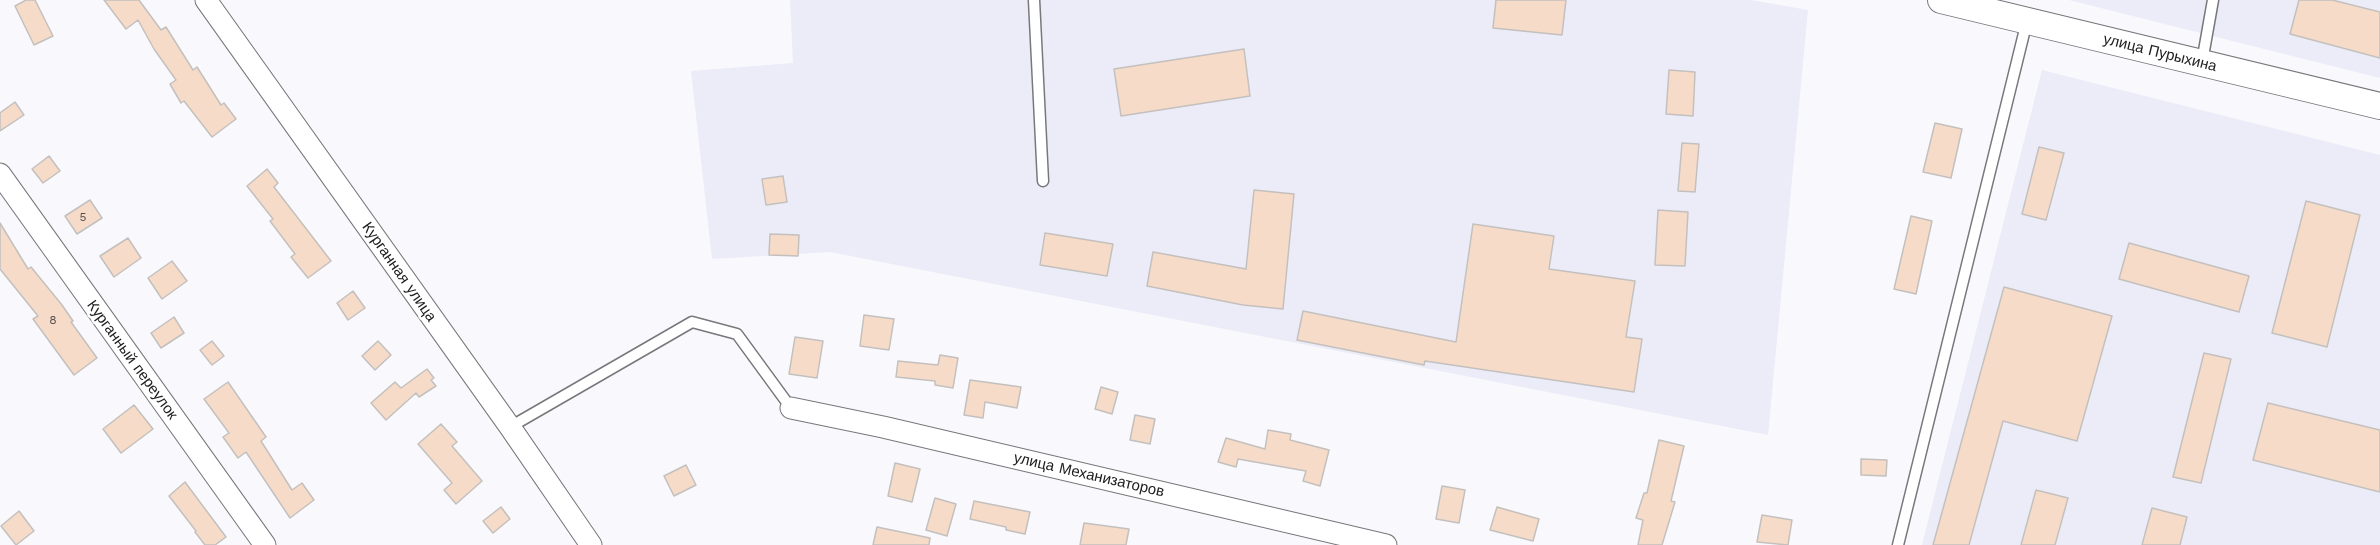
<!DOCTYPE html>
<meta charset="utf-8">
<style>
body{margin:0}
canvas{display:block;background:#f8f8fd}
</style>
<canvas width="2380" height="545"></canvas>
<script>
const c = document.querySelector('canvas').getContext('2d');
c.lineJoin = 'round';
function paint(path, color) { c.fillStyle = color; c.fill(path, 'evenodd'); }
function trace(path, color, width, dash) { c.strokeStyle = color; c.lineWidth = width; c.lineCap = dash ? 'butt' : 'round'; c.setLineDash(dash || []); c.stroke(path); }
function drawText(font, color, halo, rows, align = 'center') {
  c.font = font + ' "Work Sans",sans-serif'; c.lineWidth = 5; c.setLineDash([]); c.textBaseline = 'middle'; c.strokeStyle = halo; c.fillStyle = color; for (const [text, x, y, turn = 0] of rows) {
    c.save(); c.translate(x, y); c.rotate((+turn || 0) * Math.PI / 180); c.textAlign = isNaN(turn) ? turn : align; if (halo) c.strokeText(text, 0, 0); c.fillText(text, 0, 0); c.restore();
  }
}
paint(new Path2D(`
 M 790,0 L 1751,0 L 1808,10 L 1768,435 L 830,252 L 712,259 L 691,71 L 793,63 Z
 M 2069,0 L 2380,0 L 2380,78 Z
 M 2042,70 L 2380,155 L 2380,545 L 1922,545 Z`), '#ececf8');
const building = new Path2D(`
 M 26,0 L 35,0 L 53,36 L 34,45 L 15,6 Z
 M 104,0 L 139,0 L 161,30 L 166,27 L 193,70 L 197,67 L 221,105 L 224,103 L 236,119 L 212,137 L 184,101 L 181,103 L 170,84 L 176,80 L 154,49 L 138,20 L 126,29 Z
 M 1496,0 L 1566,0 L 1562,35 L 1493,28 Z
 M 2299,0 L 2332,0 L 2380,12 L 2380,58 L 2290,34 Z
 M 1244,49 L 1250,96 L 1121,116 L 1114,69 Z
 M 1669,70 L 1695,72 L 1693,116 L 1666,114 Z
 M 15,102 L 24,115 L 0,131 L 0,113 Z
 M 1935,123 L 1962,129 L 1951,178 L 1923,172 Z
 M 1682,143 L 1699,144 L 1695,192 L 1678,191 Z
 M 2039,147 L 2064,153 L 2046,220 L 2022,214 Z
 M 49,156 L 60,171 L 43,183 L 32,169 Z
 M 267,169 L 278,183 L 274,187 L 331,261 L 308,278 L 291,257 L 295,254 L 270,221 L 273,219 L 247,186 Z
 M 783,176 L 787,202 L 766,205 L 762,179 Z
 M 1254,190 L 1294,194 L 1283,309 L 1243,305 L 1147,286 L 1153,252 L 1246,269 Z
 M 90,200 L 102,218 L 77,234 L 65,216 Z
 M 2306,201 L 2360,215 L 2327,347 L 2272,333 Z
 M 1658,210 L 1688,212 L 1685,266 L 1655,265 Z
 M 1911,216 L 1932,221 L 1916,294 L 1894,289 Z
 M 0,223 L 28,269 L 31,267 L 62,305 L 73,321 L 71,322 L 97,358 L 74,375 L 33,319 L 38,316 L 0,269 Z
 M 1473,224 L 1554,236 L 1549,269 L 1635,281 L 1626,337 L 1642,339 L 1634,392 L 1425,361 L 1424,365 L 1297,340 L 1303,311 L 1456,342 Z
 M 1045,233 L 1113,244 L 1107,276 L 1040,265 Z
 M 770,234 L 799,235 L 798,256 L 769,255 Z
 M 128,238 L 141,258 L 114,277 L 100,256 Z
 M 2129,243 L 2249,276 L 2239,312 L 2119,279 Z
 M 172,261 L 187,281 L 162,299 L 148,278 Z
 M 2004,287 L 2112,316 L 2077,441 L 2003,421 L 1969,545 L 1933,545 Z
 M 353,291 L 365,308 L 348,320 L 337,303 Z
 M 864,315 L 894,319 L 889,350 L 860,346 Z
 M 174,317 L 184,333 L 161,348 L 151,333 Z
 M 795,337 L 823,341 L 817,378 L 789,374 Z
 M 212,341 L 224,356 L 212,365 L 200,350 Z
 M 378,341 L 391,355 L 375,370 L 362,356 Z
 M 2204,353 L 2231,359 L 2201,483 L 2173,477 Z
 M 940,355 L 958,358 L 953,388 L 935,385 L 935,381 L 896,377 L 898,361 L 938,365 Z
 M 427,369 L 434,378 L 431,380 L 436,386 L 419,397 L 416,393 L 386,420 L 371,403 L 395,382 L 401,388 Z
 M 970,380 L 1021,387 L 1017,408 L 985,402 L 983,418 L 964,415 Z
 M 228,382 L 266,437 L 261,441 L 292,490 L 302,483 L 314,500 L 290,518 L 246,452 L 238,458 L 223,437 L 229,433 L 204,399 Z
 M 1101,387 L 1118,392 L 1112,414 L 1095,409 Z
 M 2268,403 L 2380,430 L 2380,492 L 2253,460 Z
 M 134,405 L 153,429 L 121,453 L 103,429 Z
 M 1135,415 L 1155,419 L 1150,444 L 1130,440 Z
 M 441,424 L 457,442 L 452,446 L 482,481 L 456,504 L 444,490 L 452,483 L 418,444 Z
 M 1268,430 L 1291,434 L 1290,440 L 1329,450 L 1320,486 L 1303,481 L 1306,471 L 1238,459 L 1236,467 L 1218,462 L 1226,438 L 1265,449 Z
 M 1659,440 L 1684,446 L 1671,501 L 1675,502 L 1662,545 L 1638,545 L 1643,520 L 1636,518 L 1644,493 L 1647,493 Z
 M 1861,459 L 1887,460 L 1886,476 L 1861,475 Z
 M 895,463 L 920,469 L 912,502 L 888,496 Z
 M 686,465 L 696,485 L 674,496 L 664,476 Z
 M 185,482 L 226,537 L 215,545 L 205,545 L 195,532 L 196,531 L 169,496 Z
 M 1442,486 L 1465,490 L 1459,523 L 1436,519 Z
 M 2036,490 L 2068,498 L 2055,545 L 2021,545 Z
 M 935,498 L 956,504 L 947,536 L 926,530 Z
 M 974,501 L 1030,512 L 1025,534 L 1006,530 L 1006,527 L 970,519 Z
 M 501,507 L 510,519 L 493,533 L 483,521 Z
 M 1497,507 L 1539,519 L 1533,541 L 1490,530 Z
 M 2152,508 L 2187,517 L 2180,545 L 2142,545 Z
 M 19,511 L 34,531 L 16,545 L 1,526 Z
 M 1762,515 L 1792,520 L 1788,545 L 1757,542 Z
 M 1084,523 L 1129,529 L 1126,545 L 1080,545 Z
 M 877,527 L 930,538 L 929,545 L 873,545 Z`);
paint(building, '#f6dbc9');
trace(building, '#c4c0be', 1.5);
const service = new Path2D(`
 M 1034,0 L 1043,181
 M 2202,62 L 2213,0
 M 510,427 L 692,322 L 737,334 L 791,408
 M 1898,545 L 2027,21`);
const minor = new Path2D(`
 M 206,0 L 510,427 L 591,545
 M 0,174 L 265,545
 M 791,408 L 883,427 L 1386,545`);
const tertiary = new Path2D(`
 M 1941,0 L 2380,106`);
trace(service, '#78787c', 13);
trace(minor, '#78787c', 23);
trace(tertiary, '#78787c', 28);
trace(service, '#fff', 10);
trace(minor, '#fff', 21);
trace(tertiary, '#fff', 26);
drawText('12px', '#564f4b', null, [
 ["5",83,217],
 ["8",53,320]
]);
drawText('15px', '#202021', '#fff', [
 ["улица Пурыхина",2160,53,14],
 ["Курганная улица",399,272,55],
 ["Курганный переулок",132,360,54],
 ["улица Механизаторов",1089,475,13]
]);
</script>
